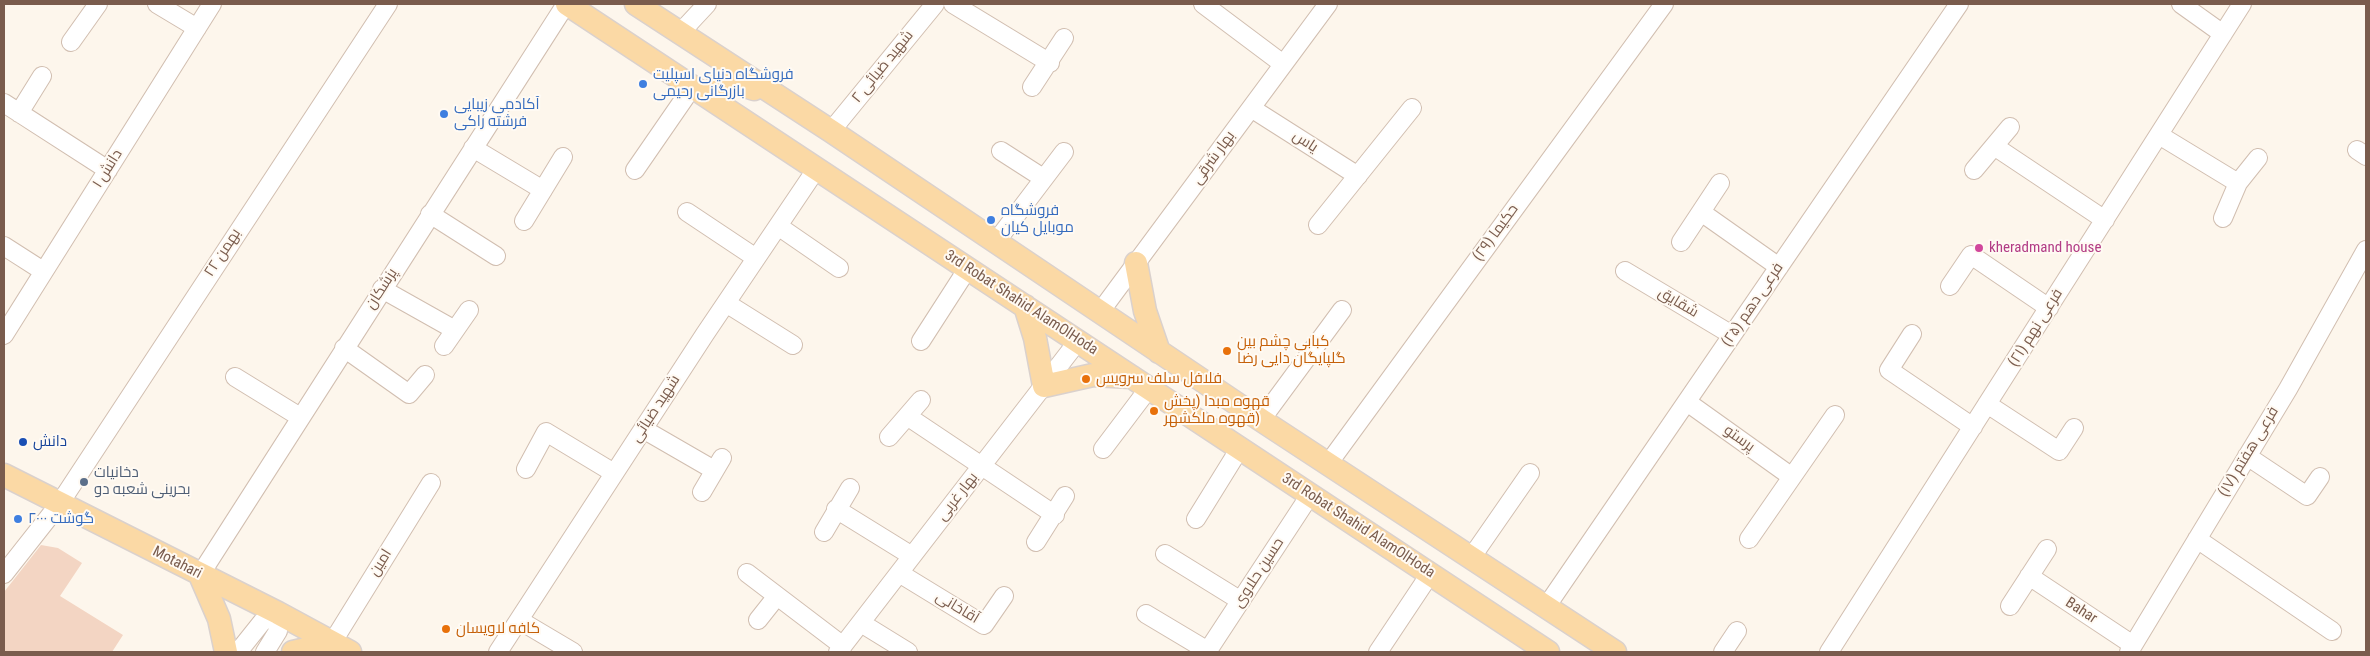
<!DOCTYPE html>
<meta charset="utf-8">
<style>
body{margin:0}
#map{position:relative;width:2370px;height:656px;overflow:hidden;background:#fdf6ec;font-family:"Roboto Condensed",sans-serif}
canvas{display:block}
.frame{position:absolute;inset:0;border:5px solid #7a5c4d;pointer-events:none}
</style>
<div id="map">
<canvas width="2370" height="656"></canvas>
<div class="frame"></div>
</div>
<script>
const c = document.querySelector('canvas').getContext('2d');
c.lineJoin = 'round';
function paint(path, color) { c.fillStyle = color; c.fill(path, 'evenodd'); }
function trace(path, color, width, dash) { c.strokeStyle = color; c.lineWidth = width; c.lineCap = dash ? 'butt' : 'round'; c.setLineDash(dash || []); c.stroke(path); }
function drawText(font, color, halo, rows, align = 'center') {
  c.font = font + ' "Roboto Condensed",Cairo,sans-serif'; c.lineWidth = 4; c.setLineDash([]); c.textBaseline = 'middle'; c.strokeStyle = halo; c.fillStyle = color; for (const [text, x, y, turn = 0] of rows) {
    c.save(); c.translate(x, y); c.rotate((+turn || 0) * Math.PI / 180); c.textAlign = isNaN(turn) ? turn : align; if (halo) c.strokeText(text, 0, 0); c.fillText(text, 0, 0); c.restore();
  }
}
paint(new Path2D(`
 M 41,545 L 58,548 L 82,563 L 60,596 L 123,635 L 112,652 L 4,652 L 4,592 Z`), '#f3d5c3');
const minor = new Path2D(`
 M 157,4 L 197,28
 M 953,4 L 1050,63
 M 1203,4 L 1283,64
 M 2181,4 L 2223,34
 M 680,33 L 707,4
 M 71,42 L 98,4
 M 1032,87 L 1064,38
 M 4,103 L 108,170
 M 1251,108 L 1358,176
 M 19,113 L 42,76
 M 831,131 L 935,4
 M 2159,135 L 2238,183
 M 1994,146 L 2105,220
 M 473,148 L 543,190
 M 2357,150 L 2366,156
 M 1001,151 L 1043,178
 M 635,170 L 693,86
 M 1974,170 L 2010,127
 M 687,212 L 756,258
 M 1701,212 L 1779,267
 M 430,214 L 496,256
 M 2223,218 L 2238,183 L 2258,158
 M 524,221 L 563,157
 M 1318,225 L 1412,108
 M 778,226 L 839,268
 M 1681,242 L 1720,183
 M 995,243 L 1064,152
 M 4,246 L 43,271
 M 1625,271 L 1732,335
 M 1950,286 L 1971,255 L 2049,308
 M 382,289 L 455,330
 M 726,303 L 793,345
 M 1100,312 L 1328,4
 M 1912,334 L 1889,370 L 1973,427
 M 4,335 L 212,4
 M 921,341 L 968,268
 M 444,346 L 469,310
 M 344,348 L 409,394 L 425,375
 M 235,377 L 300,417
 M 1687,402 L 1792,477
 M 1987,404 L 2059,451 L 2074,428
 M 907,416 L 1055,515
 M 1261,420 L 1342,310
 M 643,429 L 714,470
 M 889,437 L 921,400
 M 1103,449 L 1149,388
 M 2247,456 L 2307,496 L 2320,477
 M 1328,464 L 1664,4
 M 526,469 L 546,432 L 614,473
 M 702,492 L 722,458
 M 836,509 L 912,556
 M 1196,519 L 1240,448
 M 824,532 L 850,488
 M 1749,539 L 1835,415
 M 2197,539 L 2332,631
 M 1036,542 L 1065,496
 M 1165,554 L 1241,601
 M 1471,558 L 1530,473
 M 747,573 L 843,646
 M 899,573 L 984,625 L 1004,596
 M 4,574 L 60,503 L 388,4
 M 200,575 L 566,4
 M 2029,576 L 2133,645
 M 2010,606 L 2047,549
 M 1546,607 L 1959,4
 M 1146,614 L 1208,651
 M 519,620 L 573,652
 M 758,620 L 777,596
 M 861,623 L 908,652
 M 332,643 L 431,483
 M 238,652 L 262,622 L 278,613 L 278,631 L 265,652
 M 498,652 L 705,334 L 817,168
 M 838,652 L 1078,341
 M 1207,652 L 1310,495
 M 1378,652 L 1430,574
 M 1723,652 L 1737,631
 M 1829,652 L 2242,4
 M 2129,652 L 2288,389 L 2366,250`);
const major = new Path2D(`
 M 567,4 L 1548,652
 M 636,4 L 831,131 L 1261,420 L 1615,652
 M 710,98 L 719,82 L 733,82 L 754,89
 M 1136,263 L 1145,311 L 1159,352
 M 1025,306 L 1035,338 L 1044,386 L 1093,375 L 1132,377
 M 4,475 L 278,613 L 350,652
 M 200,575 L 219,619 L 226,652
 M 293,652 L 332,643`);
trace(minor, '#d1beb0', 20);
trace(major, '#dad1cd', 25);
trace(minor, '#fff', 18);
trace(major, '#fbd9a5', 22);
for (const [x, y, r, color] of [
 [643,84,5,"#3f7fe0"],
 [444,114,5,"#3f7fe0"],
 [991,220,5,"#3f7fe0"],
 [1979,248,5,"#d1479c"],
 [1227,351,5,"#e8710a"],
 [1086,379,5,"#e8710a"],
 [1154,411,5,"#e8710a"],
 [23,442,5,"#1a4fb4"],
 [84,482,5,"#5c6f8a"],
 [18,519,5,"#3f7fe0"],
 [446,629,5,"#e8710a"]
]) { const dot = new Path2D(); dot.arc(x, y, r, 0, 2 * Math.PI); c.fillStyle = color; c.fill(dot); trace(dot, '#fffaf3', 2); }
drawText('15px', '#7a5c4d', '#fffaf3', [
 ["شهید ضیائی ۲",883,67,-51],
 ["یاس",1305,142,33],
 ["بهار شرقی",1214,158,-54],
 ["دانش ۱",108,169,-58],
 ["حکیما (۲۹)",1496,233,-54],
 ["۲۲ بهمن",223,253,-57],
 ["پزشکان",382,289,-57],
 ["3rd Robat Shahid AlamOlHoda",1021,303,33],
 ["شقایق",1678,303,31],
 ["فرعی دهم (۲۵)",1753,305,-56],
 ["فرعی نهم (۲۱)",2036,328,-58],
 ["شهید ضیائی",656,409,-57],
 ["پرستو",1739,439,36],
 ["فرعی هفتم (۱۷)",2249,452,-59],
 ["بهار غربی",958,497,-52],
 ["3rd Robat Shahid AlamOlHoda",1358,526,33],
 ["Motahari",177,563,27],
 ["امین",381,563,-58],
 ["حسین حلاوی",1259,573,-57],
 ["آقاخانی",957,608,31],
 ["Bahar",2081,611,33]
]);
drawText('15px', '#366cbe', '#fffaf3', [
 ["فروشگاه دنیای اسپلیت",653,75],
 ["بازرگانی رحیمی",653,92],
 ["آکادمی زیبایی",454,105],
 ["فرشته راکی",454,122],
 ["فروشگاه",1001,211],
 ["موبایل کیان",1001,228],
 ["گوشت ۲۰۰۰",28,519]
], 'left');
drawText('15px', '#b23c85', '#fffaf3', [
 ["kheradmand house",1989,248]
], 'left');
drawText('15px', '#c56008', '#fffaf3', [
 ["کبابی چشم بین",1237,342],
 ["گلپایگان دایی رضا",1237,359],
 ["فلافل سلف سرویس",1096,379],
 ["قهوه مبدا (پخش",1164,402],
 ["قهوه ملکشهر)",1164,419],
 ["کافه لاویسان",456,629]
], 'left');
drawText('15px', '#164399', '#fffaf3', [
 ["دانش",33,442]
], 'left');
drawText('15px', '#4e5e75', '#fffaf3', [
 ["دخانیات",94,473],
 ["بحرینی شعبه دو",94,490]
], 'left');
</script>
